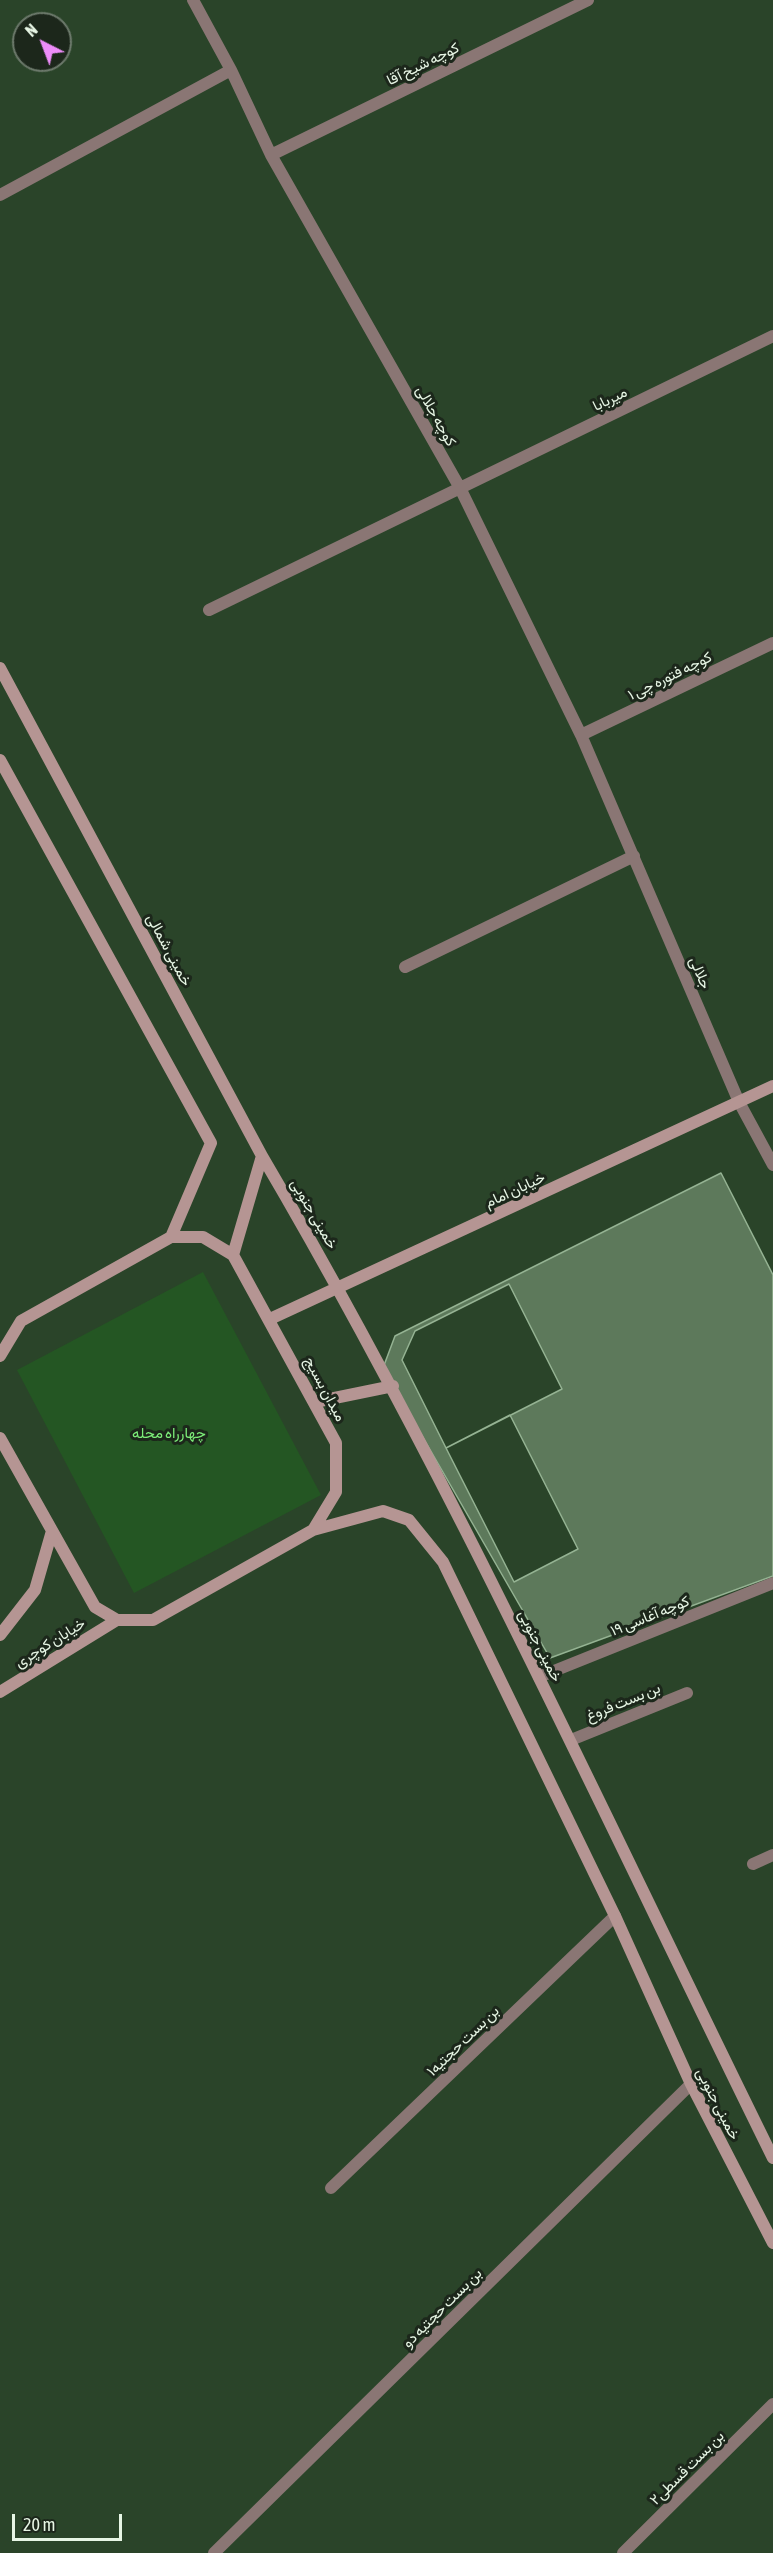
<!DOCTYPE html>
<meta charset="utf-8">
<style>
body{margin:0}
#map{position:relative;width:773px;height:2553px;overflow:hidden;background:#2a4429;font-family:"Asap Condensed",sans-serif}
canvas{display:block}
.north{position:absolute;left:12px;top:12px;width:60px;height:60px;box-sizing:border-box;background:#1c271b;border:2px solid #6d7a6c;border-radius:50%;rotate:318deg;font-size:16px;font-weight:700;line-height:24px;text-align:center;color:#e7f6e5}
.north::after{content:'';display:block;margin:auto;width:21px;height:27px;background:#ed8cf9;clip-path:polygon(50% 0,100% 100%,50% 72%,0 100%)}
.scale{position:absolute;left:12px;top:2514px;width:110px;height:27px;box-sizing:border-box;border:3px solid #e7f6e5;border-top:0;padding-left:8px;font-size:18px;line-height:21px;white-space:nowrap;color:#e7f6e5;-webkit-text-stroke:4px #1c271b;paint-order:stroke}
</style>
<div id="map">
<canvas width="773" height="2553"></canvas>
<div class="north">N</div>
<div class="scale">20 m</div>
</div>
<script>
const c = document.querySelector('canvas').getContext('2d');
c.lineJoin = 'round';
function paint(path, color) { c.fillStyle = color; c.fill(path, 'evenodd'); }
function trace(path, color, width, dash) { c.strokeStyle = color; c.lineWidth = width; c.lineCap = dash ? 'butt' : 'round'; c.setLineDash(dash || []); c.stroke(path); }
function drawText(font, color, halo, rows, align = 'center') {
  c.font = font + ' "Asap Condensed",Vazirmatn,sans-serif'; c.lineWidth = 6; c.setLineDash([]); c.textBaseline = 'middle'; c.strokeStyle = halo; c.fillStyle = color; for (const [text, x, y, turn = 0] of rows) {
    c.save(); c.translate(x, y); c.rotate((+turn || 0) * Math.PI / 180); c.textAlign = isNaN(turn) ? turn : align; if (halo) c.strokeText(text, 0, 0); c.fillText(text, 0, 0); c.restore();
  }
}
paint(new Path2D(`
 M 203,1272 L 321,1495 L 134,1593 L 17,1370 Z`), '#245623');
const building = new Path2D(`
 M 721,1173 L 773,1275 L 773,1576 L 550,1658 L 383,1368 L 395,1336 Z
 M 509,1284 L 562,1389 L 446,1448 L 402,1360 L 415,1331 Z
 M 510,1415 L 578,1549 L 514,1582 L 446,1448 Z`);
paint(building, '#5d795b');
trace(building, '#95b393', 1.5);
trace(new Path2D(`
 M 193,0 L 231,70 L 271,155 L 460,488 L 581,735 L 739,1102 L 773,1165
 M 271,155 L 588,0
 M 0,195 L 231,70
 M 209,610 L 773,336
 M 581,735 L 773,643
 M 405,967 L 634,856
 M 539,1677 L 773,1583
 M 571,1740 L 687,1693
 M 753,1864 L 773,1855
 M 331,2188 L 615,1916
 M 214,2553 L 691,2084
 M 623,2553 L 773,2404`), '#8a7674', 12);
trace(new Path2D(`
 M 0,668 L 262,1156 L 233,1255
 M 0,760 L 211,1143 L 171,1237
 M 262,1156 C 452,1479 607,1822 773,2158
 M 270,1319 L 773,1086
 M 0,1356 L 21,1321 L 171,1237 L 203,1237 L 233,1255 L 336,1443 L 336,1492 L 313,1530 L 153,1620 L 117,1620 L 95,1607 L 0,1438
 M 315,1402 L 393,1386
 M 313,1530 L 383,1511 L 409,1520 L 443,1562 L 615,1916 L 691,2084 L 773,2243
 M 0,1635 L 35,1590 L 52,1531
 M 0,1692 L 117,1620`), '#b59593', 12);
drawText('15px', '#e7f6e5', '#1c271b', [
 ["کوچه شیخ آقا",423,64,-26],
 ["میربابا",610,399,-26],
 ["کوچه جلالی",436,416,61],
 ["کوچه فتوره چی ۱",670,676,-26],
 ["خمینی شمالی",169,950,62],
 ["جلالی",700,973,67],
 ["خیابان امام",515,1190,-25],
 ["خمینی جنوبی",314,1214,60],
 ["میدان بسیج",325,1389,62],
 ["کوچه آغاسی ۱۹",650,1616,-22],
 ["خیابان کوچری",50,1643,-32],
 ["خمینی جنوبی",540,1646,63],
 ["بن بست فروغ",623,1702,-22],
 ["بن بست حجتیه۱",463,2041,-44],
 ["خمینی جنوبی",718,2104,63],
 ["بن بست حجتیه دو",442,2308,-45],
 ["بن بست قسطی۲",687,2468,-45]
]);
drawText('15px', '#7dee79', '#1c271b', [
 ["چهارراه محله",169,1433]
]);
</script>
